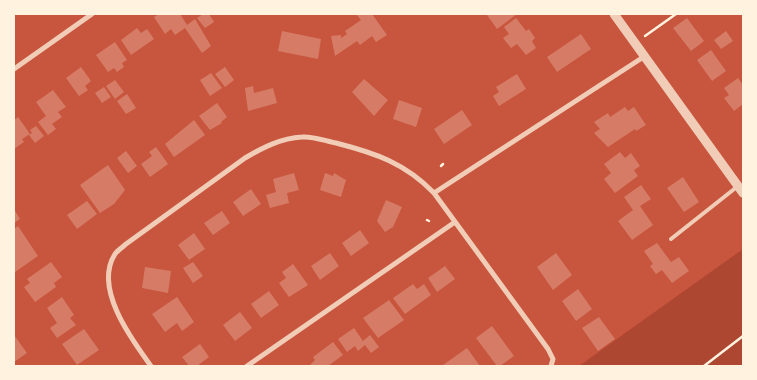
<!DOCTYPE html>
<style>
body{margin:0}
#map{position:relative;width:757px;height:380px;overflow:hidden;background:#c8553d;font-family:"DejaVu Sans",sans-serif}
canvas{display:block}
.frame{position:absolute;inset:0;border:15px solid #fff3e0;pointer-events:none}
</style>
<div id="map">
<canvas width="757" height="380"></canvas>
<div class="frame"></div>
</div>
<script>
const c = document.querySelector('canvas').getContext('2d');
c.lineJoin = 'round';
function paint(path, color) { c.fillStyle = color; c.fill(path, 'evenodd'); }
function trace(path, color, width, dash) { c.strokeStyle = color; c.lineWidth = width; c.lineCap = dash ? 'butt' : 'round'; c.setLineDash(dash || []); c.stroke(path); }
paint(new Path2D(`
 M 743,249 L 743,366 L 579,366 Z`), '#ae4732');
paint(new Path2D(`
 M 159,14 L 180,14 L 187,25 L 195,19 L 211,46 L 202,53 L 185,28 L 175,35 L 171,29 L 165,34 L 154,17 Z
 M 203,14 L 209,14 L 214,22 L 205,28 L 197,18 Z
 M 356,14 L 372,14 L 387,35 L 376,42 L 372,36 L 360,45 L 357,41 L 335,56 L 331,36 L 341,35 L 341,38 L 347,34 L 345,31 L 361,20 Z
 M 490,14 L 517,14 L 497,29 L 487,15 Z
 M 516,18 L 526,31 L 529,29 L 535,38 L 532,41 L 536,48 L 526,55 L 517,44 L 511,48 L 503,38 L 509,34 L 504,27 Z
 M 687,18 L 704,41 L 691,51 L 673,28 Z
 M 137,28 L 141,33 L 147,29 L 154,39 L 131,55 L 121,40 Z
 M 282,31 L 321,39 L 318,59 L 278,51 Z
 M 726,31 L 733,41 L 721,49 L 714,40 Z
 M 581,34 L 591,49 L 557,72 L 547,57 Z
 M 115,42 L 127,60 L 122,63 L 124,67 L 117,72 L 114,68 L 108,72 L 96,55 Z
 M 711,50 L 726,71 L 712,81 L 697,60 Z
 M 81,67 L 91,81 L 85,86 L 88,90 L 79,96 L 66,78 Z
 M 225,67 L 234,80 L 225,87 L 215,74 Z
 M 211,73 L 222,88 L 210,96 L 200,80 Z
 M 517,74 L 526,89 L 499,106 L 493,96 L 499,92 L 496,87 Z
 M 738,78 L 743,85 L 743,104 L 734,111 L 724,98 L 729,95 L 724,88 Z
 M 364,79 L 388,100 L 374,116 L 352,92 Z
 M 115,80 L 124,92 L 115,99 L 106,86 Z
 M 253,86 L 254,93 L 273,88 L 277,103 L 248,111 L 245,88 Z
 M 104,87 L 111,97 L 102,103 L 95,93 Z
 M 53,90 L 66,107 L 58,112 L 62,117 L 52,124 L 56,129 L 48,135 L 38,122 L 46,116 L 36,102 Z
 M 127,94 L 136,108 L 126,114 L 117,101 Z
 M 399,100 L 422,108 L 416,127 L 393,119 Z
 M 217,103 L 227,117 L 221,122 L 222,123 L 210,130 L 199,116 Z
 M 625,107 L 628,111 L 634,107 L 646,125 L 636,131 L 635,129 L 608,147 L 594,133 L 600,129 L 594,122 L 608,113 L 610,117 Z
 M 462,110 L 472,125 L 444,144 L 434,129 Z
 M 18,117 L 30,134 L 22,139 L 24,142 L 14,149 L 14,120 Z
 M 194,120 L 205,135 L 174,157 L 165,144 Z
 M 36,126 L 44,136 L 35,143 L 29,135 L 32,133 L 30,130 Z
 M 156,147 L 168,164 L 150,177 L 141,164 L 152,156 L 149,152 Z
 M 126,151 L 137,166 L 128,173 L 117,158 Z
 M 620,152 L 625,158 L 631,153 L 640,166 L 634,170 L 638,176 L 615,193 L 604,179 L 611,173 L 604,164 Z
 M 108,165 L 125,190 L 114,204 L 100,213 L 80,185 Z
 M 294,173 L 299,190 L 287,193 L 289,203 L 270,208 L 266,195 L 276,192 L 273,179 Z
 M 325,173 L 333,176 L 334,173 L 346,180 L 341,197 L 320,190 Z
 M 683,177 L 699,202 L 684,212 L 667,188 Z
 M 641,185 L 651,199 L 640,206 L 653,225 L 632,240 L 618,221 L 633,210 L 624,197 Z
 M 251,189 L 261,204 L 243,216 L 233,202 Z
 M 386,200 L 402,207 L 393,227 L 385,232 L 377,221 Z
 M 87,201 L 97,214 L 77,229 L 67,215 Z
 M 14,209 L 20,219 L 14,223 Z
 M 222,211 L 230,223 L 213,235 L 204,223 Z
 M 18,226 L 38,256 L 15,272 L 14,229 Z
 M 360,230 L 369,243 L 351,256 L 342,243 Z
 M 194,233 L 205,249 L 189,260 L 178,245 Z
 M 657,243 L 671,262 L 679,257 L 689,271 L 672,283 L 662,270 L 656,274 L 650,266 L 653,264 L 644,251 Z
 M 330,253 L 339,266 L 320,280 L 311,266 Z
 M 556,253 L 572,275 L 553,290 L 537,267 Z
 M 51,262 L 62,277 L 54,283 L 56,287 L 35,302 L 24,287 L 30,283 L 27,279 Z
 M 193,262 L 203,276 L 193,283 L 183,268 Z
 M 293,264 L 308,285 L 289,297 L 279,283 L 286,278 L 282,272 Z
 M 445,266 L 455,279 L 437,292 L 428,278 Z
 M 145,267 L 171,271 L 168,293 L 142,288 Z
 M 413,284 L 417,289 L 424,284 L 431,295 L 405,314 L 393,298 Z
 M 578,289 L 592,309 L 576,321 L 562,301 Z
 M 269,291 L 279,305 L 261,318 L 251,304 Z
 M 62,297 L 74,315 L 70,318 L 76,325 L 57,338 L 50,328 L 57,323 L 47,308 Z
 M 177,297 L 194,322 L 182,331 L 177,323 L 165,332 L 152,314 Z
 M 389,300 L 404,320 L 378,338 L 363,318 Z
 M 240,312 L 252,328 L 235,341 L 223,325 Z
 M 599,317 L 615,339 L 598,351 L 582,328 Z
 M 492,326 L 514,356 L 500,366 L 497,366 L 476,338 Z
 M 354,328 L 363,341 L 370,335 L 379,347 L 371,353 L 365,345 L 358,351 L 355,346 L 347,352 L 338,339 Z
 M 84,329 L 99,350 L 77,365 L 62,344 Z
 M 14,335 L 27,353 L 14,362 Z
 M 333,342 L 343,355 L 328,366 L 311,366 L 310,365 L 315,360 L 313,357 Z
 M 200,344 L 209,357 L 197,366 L 189,366 L 182,357 Z
 M 467,348 L 480,366 L 444,366 L 443,365 Z`), '#d67c66');
trace(new Path2D(`
 M 645,36 L 676,14
 M 441,166 L 443,164
 M 427,220 L 429,221
 M 704,366 L 743,336`), '#fff3e0', 2.5);
trace(new Path2D(`
 M 671,239 L 738,186`), '#f1ccb7', 4);
trace(new Path2D(`
 M 14,69 L 92,14
 M 434,193 L 645,56
 M 151,366 C 132,340 93,288 115,254 C 118,250 123,247 126,244 L 245,158 C 262,148 281,138 302,137 C 313,136 325,141 336,143 C 375,153 405,163 434,193 L 548,349 L 553,359 L 551,366
 M 247,366 L 455,222`), '#f1ccb7', 5);
trace(new Path2D(`
 M 614,14 L 743,193`), '#f1ccb7', 9);
</script>
